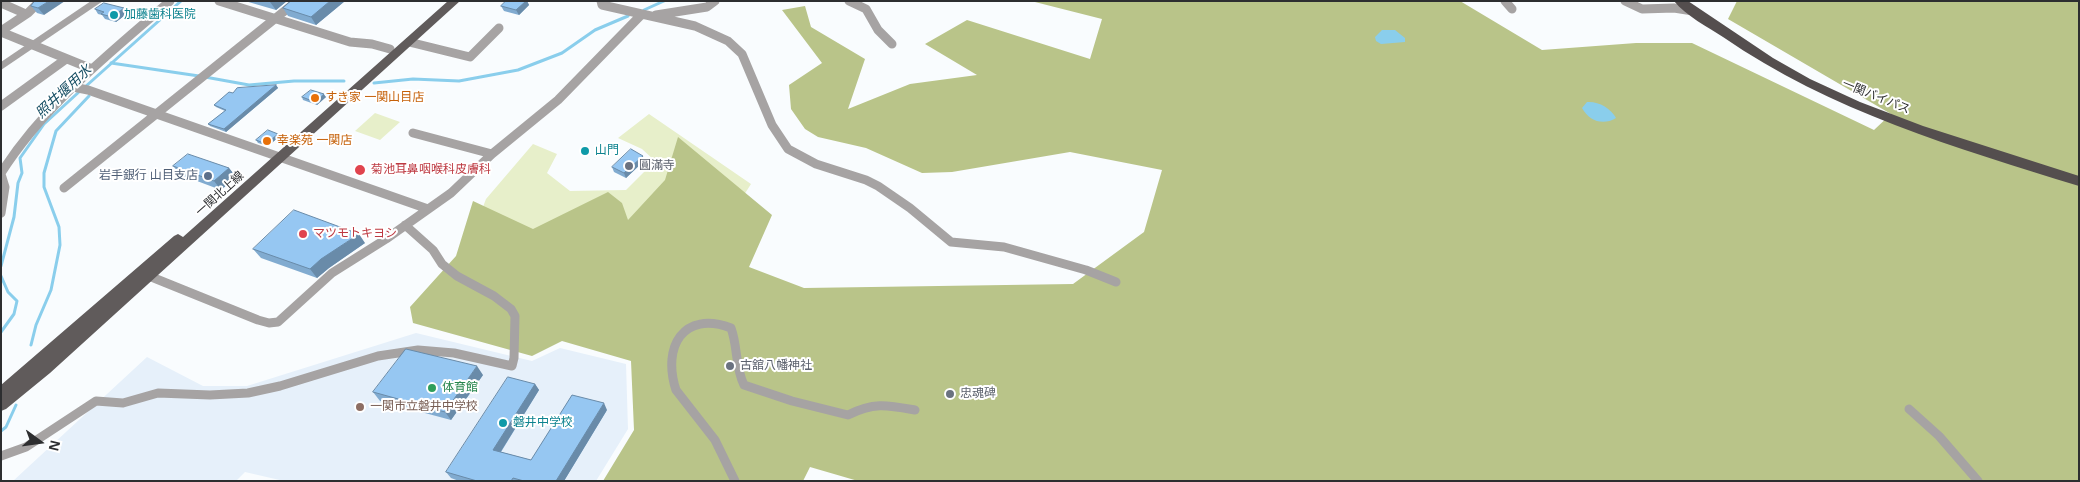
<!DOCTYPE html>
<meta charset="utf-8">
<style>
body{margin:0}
#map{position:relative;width:2080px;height:482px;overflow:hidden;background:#f9fcfe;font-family:Arial,sans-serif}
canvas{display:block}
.frame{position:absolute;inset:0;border:2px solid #2d2e30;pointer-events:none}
.north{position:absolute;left:15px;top:417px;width:50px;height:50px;-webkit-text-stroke:4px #fff;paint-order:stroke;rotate:104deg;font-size:14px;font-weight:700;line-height:20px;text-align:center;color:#2d2e30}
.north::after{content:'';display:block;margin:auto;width:18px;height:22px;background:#2d2e30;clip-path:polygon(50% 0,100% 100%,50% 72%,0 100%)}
</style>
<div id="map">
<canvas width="2080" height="482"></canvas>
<div class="frame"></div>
<div class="north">N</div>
</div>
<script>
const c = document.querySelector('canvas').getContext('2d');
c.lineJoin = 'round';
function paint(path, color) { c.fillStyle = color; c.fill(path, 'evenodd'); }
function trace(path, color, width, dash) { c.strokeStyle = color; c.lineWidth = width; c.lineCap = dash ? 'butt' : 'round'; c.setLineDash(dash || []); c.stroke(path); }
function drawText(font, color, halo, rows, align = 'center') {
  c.font = font + ' Arial,"Noto Sans JP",sans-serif'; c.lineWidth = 4; c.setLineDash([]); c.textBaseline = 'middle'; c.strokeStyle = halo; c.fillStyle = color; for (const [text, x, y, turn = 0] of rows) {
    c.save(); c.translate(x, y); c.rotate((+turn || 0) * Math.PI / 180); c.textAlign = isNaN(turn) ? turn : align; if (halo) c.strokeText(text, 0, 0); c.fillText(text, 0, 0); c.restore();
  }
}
paint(new Path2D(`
 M 416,333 L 532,361 L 560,348 L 626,364 L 628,429 L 596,481 L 284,481 L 245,472 L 236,481 L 13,481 L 147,357 L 203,386 L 247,386 Z`), '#e6f0fa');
paint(new Path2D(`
 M 375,113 L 400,122 L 380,140 L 355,131 Z
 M 649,114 L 751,184 L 666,317 L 460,267 L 486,199 L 533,144 L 557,154 L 547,173 L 570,191 L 626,190 L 655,161 L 642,149 L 618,138 Z`), '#e7efca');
paint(new Path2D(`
 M 1031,1 L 1460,1 L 1542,50 L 1636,43 L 1692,43 L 1874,130 L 1891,114 L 1728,19 L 1737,1 L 2079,1 L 2079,481 L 858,481 L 810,467 L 803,481 L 603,481 L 634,430 L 631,361 L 562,341 L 532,356 L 413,323 L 410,307 L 456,256 L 473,201 L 533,229 L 608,192 L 622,203 L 628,220 L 665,180 L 678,137 L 772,215 L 749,267 L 804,288 L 1073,284 L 1144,232 L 1162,170 L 1070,152 L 952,172 L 922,173 L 866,148 L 818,137 L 805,129 L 791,109 L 789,85 L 822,63 L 782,10 L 805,6 L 811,27 L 865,59 L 848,109 L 910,84 L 977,75 L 925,44 L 967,20 L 1090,59 L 1102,19 Z`), '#b9c489');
paint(new Path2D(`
 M 1382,30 L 1395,30 L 1405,38 L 1405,42 L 1381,44 L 1376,41 L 1375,37 Z
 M 1587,102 C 1598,101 1611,108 1616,118 C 1603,126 1589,121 1582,108 Z`), '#8aceec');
trace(new Path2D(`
 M 644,10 L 664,1
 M 111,63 L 199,76
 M 205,77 L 249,85 L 294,81 L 344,81
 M 374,83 L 413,79 L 459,81 L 518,70 L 562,53 L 595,30 L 628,16
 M 85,87 L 181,1
 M 1,266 L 14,217 L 18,183 L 22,173 L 20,158 L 44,124 L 80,91
 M 1,276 L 8,292 L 17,301 L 14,314 L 1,332
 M 31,345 L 36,325 L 51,290 L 60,245 L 59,227 L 44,187 L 44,173 L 56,131 L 89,96
 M 1,431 L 6,427 L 16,405`), '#8aceec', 3);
trace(new Path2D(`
 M 219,1 L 350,42 L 372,44 L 390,49
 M 601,1 L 602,5 L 695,26 L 728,41 L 742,54 L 772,125 L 788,149 L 816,164 L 866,180 L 878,186 L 910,208 L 951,242 L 1004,247 L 1086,270 L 1116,282
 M 849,1 L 866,9 L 878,30 L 892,44
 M 1505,1 L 1512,9
 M 1625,1 L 1642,9 L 1674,8 L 1693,11
 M 1,3 L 26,14
 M 656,15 L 707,7 L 715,1
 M 1,31 L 28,13 L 40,1
 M 1,32 L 92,69
 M 409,42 L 470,57 L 499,28
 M 73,87 L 88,90 L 428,209
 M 1,106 L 66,59
 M 413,133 L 492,154
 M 1,173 C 45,104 109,54 170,1
 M 1,174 L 5,187 L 1,213
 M 64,188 L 297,1
 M 144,274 L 258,320 L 269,323 L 278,322 L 332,273 L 386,239 L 451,193 L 492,154 L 558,100 L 642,14
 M 1909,409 L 1939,436 L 1978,481
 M 1,456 L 26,447 L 96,401 L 123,403 L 158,393 L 210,395 L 248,393 L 280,386 L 378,356 L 418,350 L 454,353 L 512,366 L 514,358 L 515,316 L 511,309 L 494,296 L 457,276 L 442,264 L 433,250 L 405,225
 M 735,481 L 715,440 L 676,390 C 662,347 683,310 731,328 C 738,347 735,367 744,385 L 792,401 L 848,415 C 874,402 887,405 915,410`), '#a6a3a3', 9);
paint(new Path2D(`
 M 91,1 L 103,1 L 1,70 L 1,62 Z`), '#a6a3a3');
paint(new Path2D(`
 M 448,1 L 460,1 L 50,373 L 6,409 L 1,411 L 1,385 L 174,236 L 178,234 L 183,237 Z`), '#605b5b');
paint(new Path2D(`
 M 1674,1 L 1688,1 L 1773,58 L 1810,79 L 1860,102 L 1923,126 L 2079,176 L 2079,186 C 1956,148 1830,111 1723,37 C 1708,27 1686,16 1674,1 Z`), '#544e4e');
paint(new Path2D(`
 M 35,1 L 44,15 L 37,13 L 31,6 Z
 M 245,1 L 287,1 L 276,10 Z
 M 345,1 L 316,25 L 288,16 L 283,8 Z
 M 506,1 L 527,1 L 529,5 L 519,15 L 504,11 L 501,6 Z
 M 95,9 L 128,13 L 116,22 L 105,19 L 102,15 L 98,14 Z
 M 276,85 L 278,88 L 226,132 L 210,126 L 208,124 L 225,111 L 216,107 L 214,105 L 233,93 Z
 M 302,97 L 326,97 L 317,105 L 303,100 Z
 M 278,134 L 280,136 L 268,146 L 258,143 L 256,140 Z
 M 644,161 L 626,178 L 614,172 L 612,167 Z
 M 173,166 L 229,168 L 236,177 L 221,190 L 181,175 Z
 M 365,243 L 329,268 L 317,278 L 261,258 L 253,249 Z
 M 483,375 L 451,420 L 380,401 L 373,392 Z
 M 535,384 L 539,390 L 501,452 L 531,460 L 607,410 L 564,481 L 459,481 L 451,478 L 446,472 Z`), '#81abd0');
paint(new Path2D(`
 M 49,1 L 65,1 L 44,15 L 38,8 Z
 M 271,1 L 287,1 L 276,10 L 270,2 Z
 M 330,1 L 345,1 L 316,25 L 311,17 Z
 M 526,1 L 527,1 L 529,5 L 519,15 L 516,10 Z
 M 124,8 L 128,13 L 116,22 L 112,17 Z
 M 276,85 L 278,88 L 226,132 L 224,129 Z
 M 324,94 L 326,97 L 317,105 L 315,102 Z
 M 278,134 L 280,136 L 268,146 L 266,144 Z
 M 643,156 L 644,161 L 626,178 L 624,173 Z
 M 229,168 L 236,177 L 221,190 L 214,181 Z
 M 359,234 L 365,243 L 329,268 L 317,278 L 310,269 L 321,259 Z
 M 477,366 L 483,375 L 451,420 L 445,412 Z
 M 535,384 L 539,390 L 498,456 L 493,450 Z
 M 604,403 L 607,410 L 564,481 L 556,481 Z`), '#698ba9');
const building = new Path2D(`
 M 35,1 L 49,1 L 38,8 L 31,6 Z
 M 291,1 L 330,1 L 311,17 L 283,8 Z
 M 506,1 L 526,1 L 516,10 L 501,6 Z
 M 104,3 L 124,8 L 112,17 L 101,14 L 104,12 L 95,9 Z
 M 276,85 L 224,129 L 208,124 L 226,110 L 214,105 L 229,92 L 233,93 L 237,88 Z
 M 311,90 L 324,94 L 315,102 L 302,97 Z
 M 268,130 L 278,134 L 266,144 L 256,140 Z
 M 631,149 L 643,156 L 624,173 L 612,167 Z
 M 188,154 L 229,168 L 214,181 L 173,166 Z
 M 294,210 L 359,234 L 321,259 L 310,269 L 253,249 Z
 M 406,349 L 477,366 L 445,412 L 373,392 Z
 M 508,377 L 535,384 L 493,450 L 531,460 L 572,395 L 604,403 L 556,481 L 524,481 L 513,478 L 511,481 L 477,481 L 446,472 Z`);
paint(building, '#96c7f2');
trace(building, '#698ba9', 1);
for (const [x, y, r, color] of [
 [114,15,5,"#0f9aa8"],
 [315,98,5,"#e8710a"],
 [267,141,5,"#e8710a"],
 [585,151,5,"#0f9aa8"],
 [629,166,5,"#6b7280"],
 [360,170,6,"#e0444e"],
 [208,176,5,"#5c6f8a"],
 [303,234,5,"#e0444e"],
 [730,366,5,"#6b7280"],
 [432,388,5,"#2e9e5b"],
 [950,394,5,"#6b7280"],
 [360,407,5,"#8d6e63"],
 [503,423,5,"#0f9aa8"]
]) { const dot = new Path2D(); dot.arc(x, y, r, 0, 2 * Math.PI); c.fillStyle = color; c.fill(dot); trace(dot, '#fff', 2); }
drawText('12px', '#0d838f', '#fff', [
 ["加藤歯科医院",124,15],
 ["山門",595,151],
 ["磐井中学校",513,423]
], 'left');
drawText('12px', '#2d2e30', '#fff', [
 ["一関バイパス",1876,97,22],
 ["一関北上線",220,194,-42]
]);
drawText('12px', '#c56008', '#fff', [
 ["すき家 一関山目店",325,98],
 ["幸楽苑 一関店",277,141]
], 'left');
drawText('12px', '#5b616d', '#fff', [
 ["圓滿寺",639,166],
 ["古舘八幡神社",740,366],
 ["忠魂碑",960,394]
], 'left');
drawText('12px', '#be3a42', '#fff', [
 ["菊池耳鼻咽喉科皮膚科",371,170],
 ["マツモトキヨシ",313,234]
], 'left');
drawText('12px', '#4e5e75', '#fff', [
 ["岩手銀行 山目支店",198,176]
], 'right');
drawText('12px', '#27864d', '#fff', [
 ["体育館",442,388]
], 'left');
drawText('12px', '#785e54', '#fff', [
 ["一関市立磐井中学校",370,407]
], 'left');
drawText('italic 14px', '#164e63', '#fff', [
 ["照井堰用水",64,92,-43]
]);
</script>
